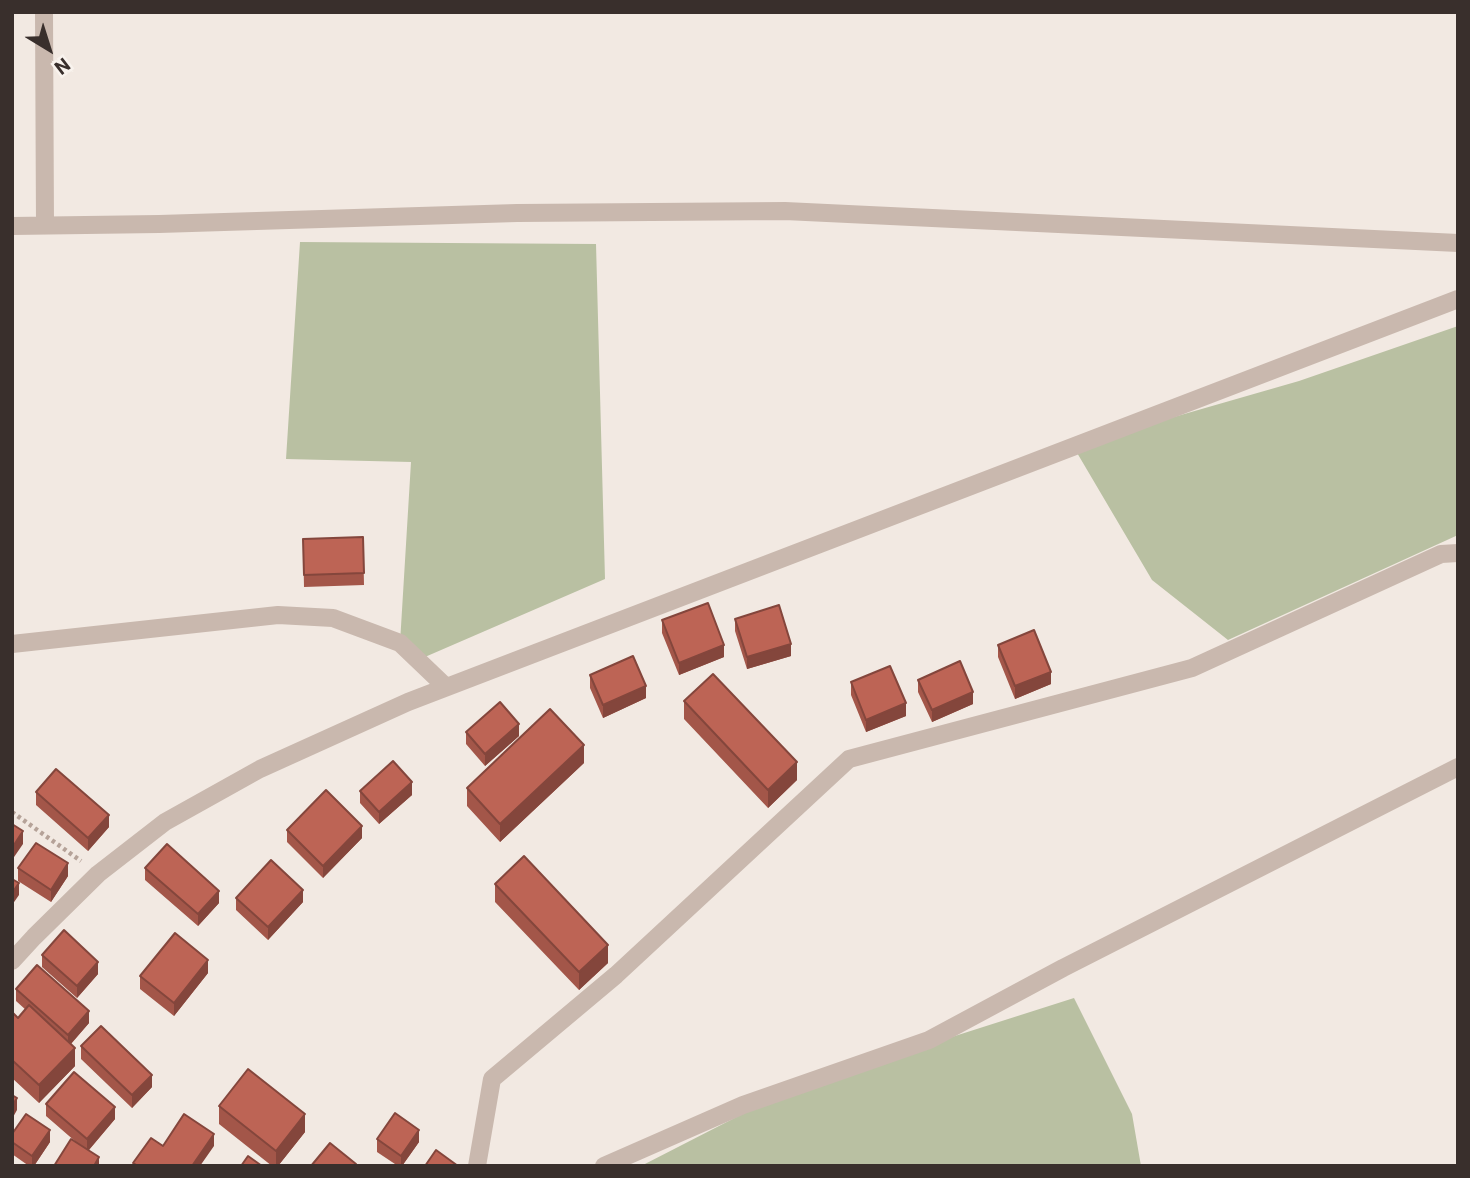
<!DOCTYPE html>
<style>
body{margin:0}
#map{position:relative;width:1470px;height:1178px;overflow:hidden;background:#f2e9e2;font-family:Roboto,sans-serif}
canvas{display:block}
.frame{position:absolute;inset:0;border:14px solid #392f2c;pointer-events:none}
.north{position:absolute;left:14px;top:14px;width:70px;height:70px;-webkit-text-stroke:5px #f9f3ee;paint-order:stroke;rotate:142deg;font-size:19px;font-weight:700;line-height:28px;text-align:center;color:#392f2c}
.north::after{content:'';display:block;margin:auto;width:24px;height:32px;background:#392f2c;clip-path:polygon(50% 0,100% 100%,50% 72%,0 100%)}
</style>
<div id="map">
<canvas width="1470" height="1178"></canvas>
<div class="frame"></div>
<div class="north">N</div>
</div>
<script>
const c = document.querySelector('canvas').getContext('2d');
c.lineJoin = 'round';
function paint(path, color) { c.fillStyle = color; c.fill(path, 'evenodd'); }
function trace(path, color, width, dash) { c.strokeStyle = color; c.lineWidth = width; c.lineCap = dash ? 'butt' : 'round'; c.setLineDash(dash || []); c.stroke(path); }
paint(new Path2D(`
 M 300,242 L 596,244 L 605,579 L 418,660 L 400,643 L 411,462 L 286,459 Z
 M 1458,326 L 1458,535 L 1228,640 L 1152,580 L 1073,446 L 1299,381 Z
 M 1074,998 L 1132,1114 L 1141,1166 L 641,1166 L 795,1087 Z`), '#b9c0a2');
trace(new Path2D(`
 M 12,812 L 81,861`), '#b5a298', 4.5, [3.5, 3.5]);
trace(new Path2D(`
 M 44,12 L 45,225
 M 12,226 L 159,224 L 517,213 L 785,211 L 1458,243
 M 12,644 L 278,615 L 333,618 L 400,643 L 446,687
 M 12,961 L 34,937 L 98,874 L 165,822 L 260,769 L 408,702 L 1458,299
 M 477,1166 L 492,1079 L 616,975 L 849,759 L 1192,668 L 1441,554 L 1458,553
 M 604,1166 L 743,1105 L 929,1040 L 1063,968 L 1458,767`), '#c9b8ae', 18);
paint(new Path2D(`
 M 363,537 L 364,585 L 304,587 L 303,539 Z
 M 735,619 L 791,656 L 747,669 L 735,631 Z
 M 662,620 L 724,657 L 679,675 L 662,633 Z
 M 998,645 L 1051,684 L 1015,699 L 998,657 Z
 M 590,675 L 646,698 L 603,718 L 590,688 Z
 M 918,680 L 973,704 L 932,722 L 918,692 Z
 M 851,682 L 906,716 L 866,732 L 851,695 Z
 M 684,701 L 797,780 L 768,808 L 684,719 Z
 M 466,732 L 519,736 L 485,766 L 466,744 Z
 M 584,763 L 500,842 L 467,806 L 467,788 Z
 M 360,791 L 412,795 L 379,824 L 360,803 Z
 M 36,792 L 109,827 L 88,851 L 36,805 Z
 M 287,830 L 362,838 L 323,878 L 287,842 Z
 M 18,868 L 68,876 L 51,902 L 18,881 Z
 M 145,868 L 219,903 L 198,926 L 145,880 Z
 M 495,884 L 608,963 L 579,990 L 495,902 Z
 M 236,898 L 303,902 L 268,940 L 236,910 Z
 M 42,955 L 98,974 L 77,998 L 42,967 Z
 M 208,973 L 174,1016 L 140,989 L 140,976 Z
 M 16,989 L 89,1023 L 71,1044 L 75,1066 L 39,1103 L 12,1078 L 12,1012 L 18,1018 L 26,1010 L 16,1001 Z
 M 81,1046 L 152,1087 L 132,1108 L 81,1059 Z
 M 46,1104 L 115,1119 L 89,1150 L 99,1166 L 76,1142 L 46,1116 Z
 M 219,1106 L 305,1132 L 278,1166 L 272,1166 L 219,1124 Z
 M 12,1134 L 50,1142 L 34,1166 L 29,1166 L 12,1154 Z
 M 377,1139 L 419,1142 L 402,1166 L 398,1166 L 377,1152 Z`), '#a35649');
paint(new Path2D(`
 M 791,644 L 791,656 L 747,669 L 747,657 Z
 M 724,645 L 724,657 L 679,675 L 679,663 Z
 M 1051,672 L 1051,684 L 1015,699 L 1015,686 Z
 M 646,686 L 646,698 L 603,718 L 603,705 Z
 M 973,692 L 973,704 L 932,722 L 932,710 Z
 M 906,703 L 906,716 L 866,732 L 866,720 Z
 M 519,724 L 519,736 L 485,766 L 485,754 Z
 M 584,745 L 584,763 L 500,842 L 500,824 Z
 M 797,762 L 797,780 L 768,808 L 768,790 Z
 M 412,782 L 412,795 L 379,824 L 379,812 Z
 M 109,815 L 109,827 L 88,851 L 88,838 Z
 M 362,826 L 362,838 L 323,878 L 323,866 Z
 M 23,831 L 23,844 L 12,860 L 12,848 Z
 M 68,863 L 68,876 L 51,902 L 51,890 Z
 M 19,883 L 19,895 L 12,905 L 12,893 Z
 M 303,890 L 303,902 L 268,940 L 268,927 Z
 M 219,891 L 219,903 L 198,926 L 198,914 Z
 M 608,945 L 608,963 L 579,990 L 579,972 Z
 M 208,960 L 208,973 L 174,1016 L 174,1003 Z
 M 98,962 L 98,974 L 77,998 L 77,986 Z
 M 89,1011 L 89,1023 L 68,1047 L 68,1035 Z
 M 75,1048 L 75,1066 L 39,1103 L 39,1085 Z
 M 152,1075 L 152,1087 L 132,1108 L 132,1095 Z
 M 17,1098 L 17,1110 L 12,1119 L 12,1106 Z
 M 115,1107 L 115,1119 L 87,1152 L 87,1139 Z
 M 305,1114 L 305,1132 L 278,1166 L 276,1166 L 276,1151 Z
 M 50,1130 L 50,1142 L 34,1166 L 32,1166 L 32,1156 Z
 M 419,1130 L 419,1142 L 402,1166 L 401,1166 L 401,1156 Z
 M 214,1134 L 214,1146 L 200,1166 L 192,1166 Z
 M 99,1157 L 99,1166 L 94,1166 Z`), '#84463c');
const building = new Path2D(`
 M 363,537 L 364,573 L 304,575 L 303,539 Z
 M 708,603 L 724,645 L 679,663 L 662,620 Z
 M 779,605 L 791,644 L 747,657 L 735,619 Z
 M 1034,630 L 1051,672 L 1015,686 L 998,645 Z
 M 633,656 L 646,686 L 603,705 L 590,675 Z
 M 960,661 L 973,692 L 932,710 L 918,680 Z
 M 890,666 L 906,703 L 866,720 L 851,682 Z
 M 713,674 L 797,762 L 768,790 L 684,701 Z
 M 500,702 L 519,724 L 485,754 L 466,732 Z
 M 550,709 L 584,745 L 500,824 L 467,788 Z
 M 393,761 L 412,782 L 379,812 L 360,791 Z
 M 56,769 L 109,815 L 88,838 L 36,792 Z
 M 326,790 L 362,826 L 323,866 L 287,830 Z
 M 12,824 L 23,831 L 12,848 Z
 M 36,843 L 68,863 L 51,890 L 18,868 Z
 M 167,844 L 219,891 L 198,914 L 145,868 Z
 M 524,856 L 608,945 L 579,972 L 495,884 Z
 M 271,860 L 303,890 L 268,927 L 236,898 Z
 M 12,879 L 19,883 L 12,893 Z
 M 64,930 L 98,962 L 77,986 L 42,955 Z
 M 175,933 L 208,960 L 174,1003 L 140,976 Z
 M 37,965 L 89,1011 L 68,1035 L 16,989 Z
 M 29,1005 L 75,1048 L 39,1085 L 12,1060 L 12,1012 L 18,1018 Z
 M 101,1026 L 152,1075 L 132,1095 L 81,1046 Z
 M 248,1069 L 305,1114 L 276,1151 L 219,1106 Z
 M 74,1072 L 115,1107 L 87,1139 L 46,1104 Z
 M 12,1095 L 17,1098 L 12,1106 Z
 M 395,1113 L 419,1130 L 401,1156 L 377,1139 Z
 M 26,1114 L 50,1130 L 32,1156 L 12,1142 L 12,1134 Z
 M 184,1114 L 214,1134 L 192,1166 L 138,1166 L 133,1163 L 151,1138 L 163,1146 Z
 M 71,1139 L 99,1157 L 94,1166 L 54,1166 Z
 M 330,1143 L 356,1164 L 355,1166 L 311,1166 Z
 M 436,1150 L 458,1166 L 425,1166 Z
 M 248,1156 L 262,1166 L 241,1166 Z`);
paint(building, '#bd6455');
trace(building, '#84463c', 2);
</script>
